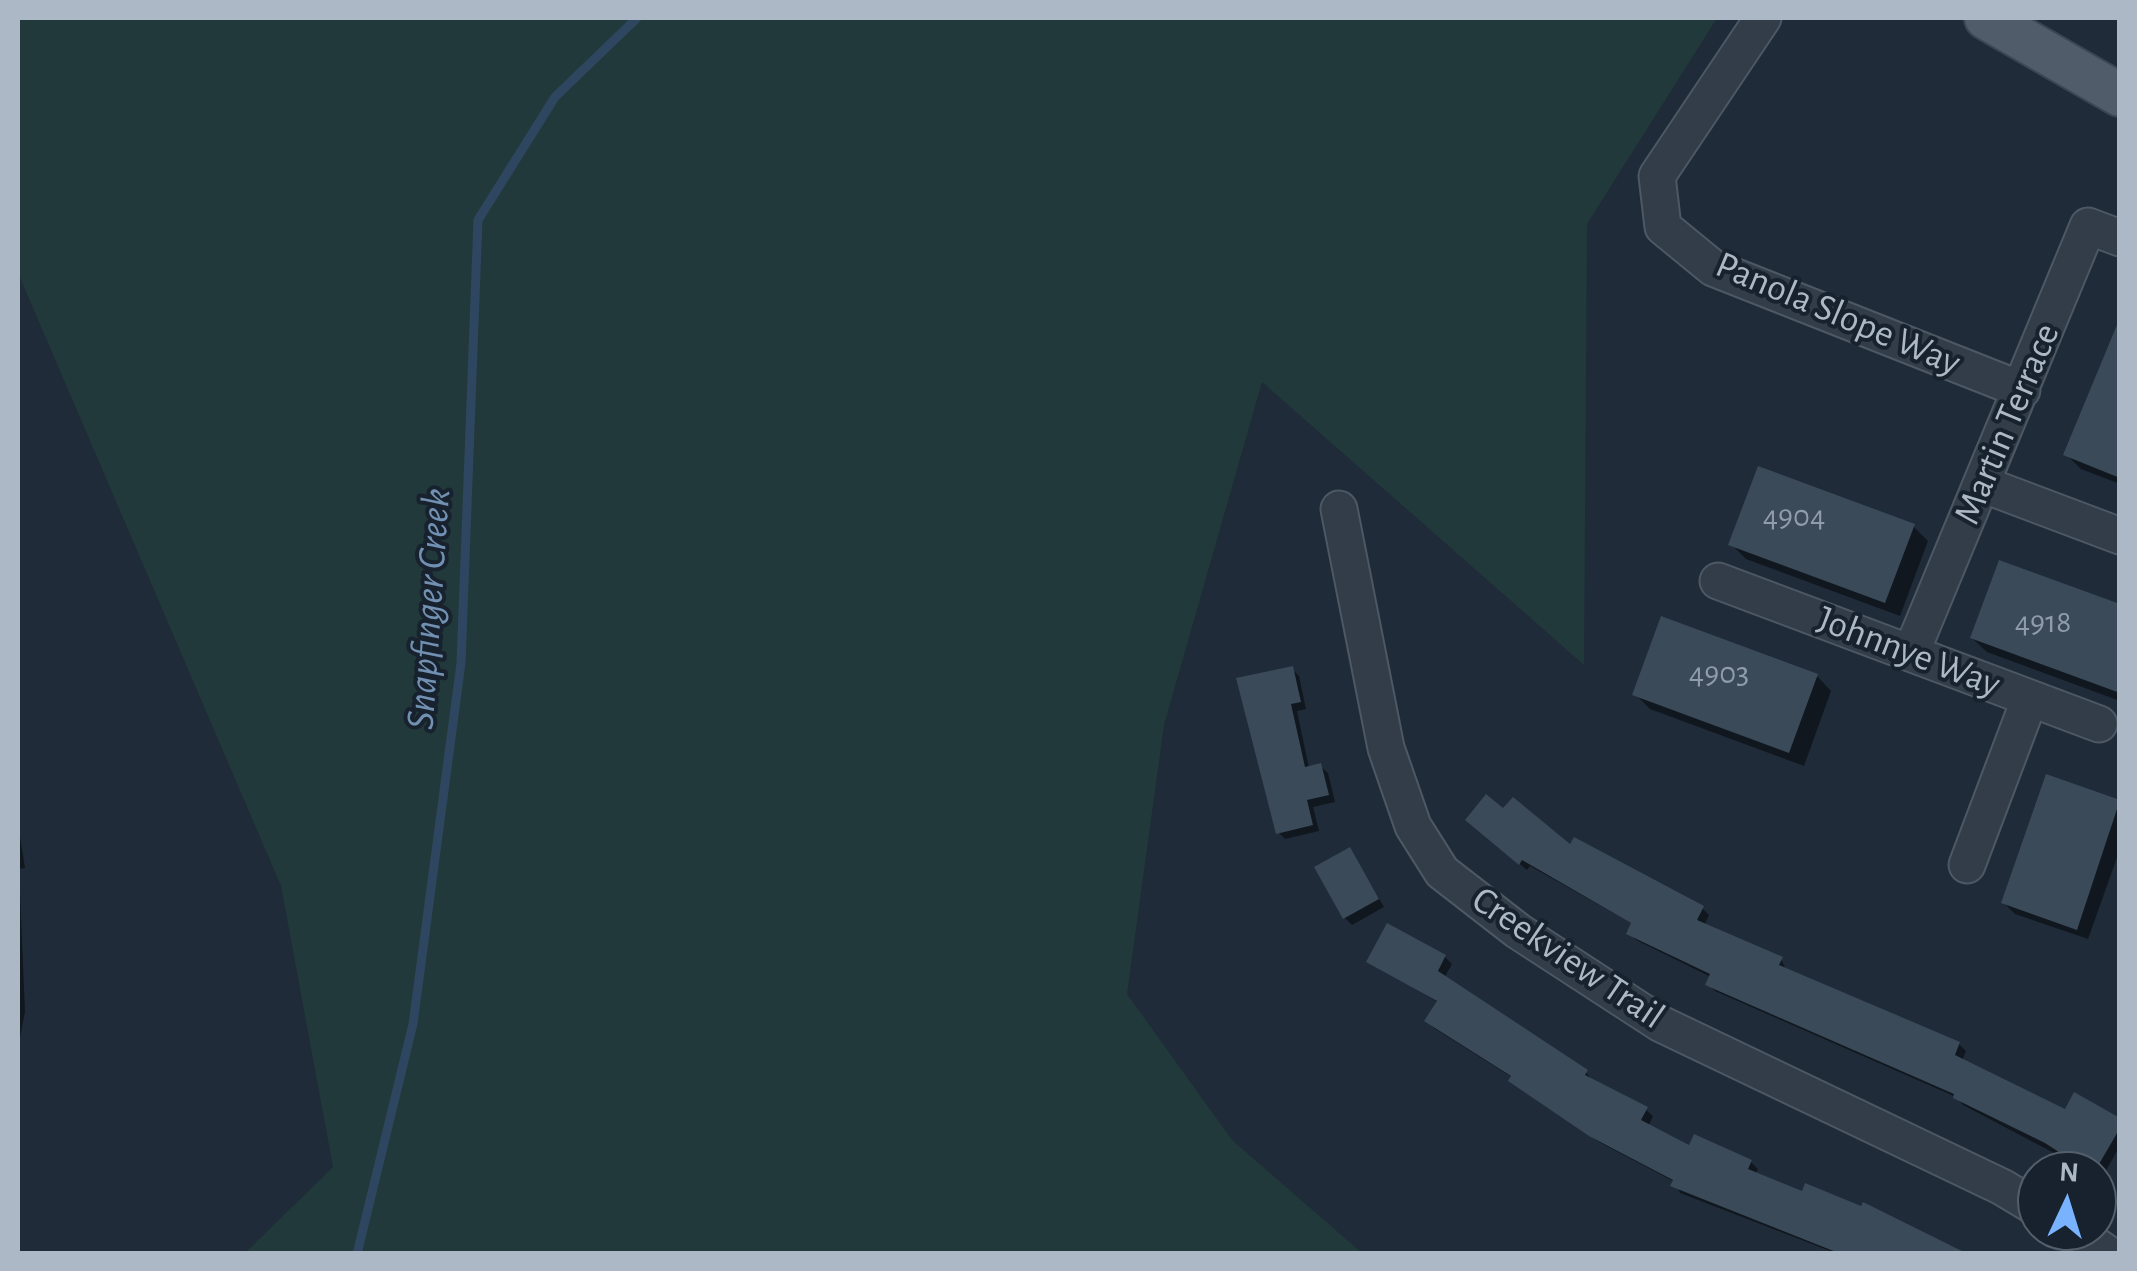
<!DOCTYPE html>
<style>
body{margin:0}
#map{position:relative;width:2137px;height:1271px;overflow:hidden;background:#1f2b39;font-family:"Alegreya Sans",sans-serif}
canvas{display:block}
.frame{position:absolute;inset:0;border:20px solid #adb8c6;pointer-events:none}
.north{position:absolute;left:2017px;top:1151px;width:100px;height:100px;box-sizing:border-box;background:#18222e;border:2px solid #545e6b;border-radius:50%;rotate:4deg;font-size:28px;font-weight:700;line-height:40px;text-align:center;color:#adb8c6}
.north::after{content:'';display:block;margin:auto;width:35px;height:45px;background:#79b3ff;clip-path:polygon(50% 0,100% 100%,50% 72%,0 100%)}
</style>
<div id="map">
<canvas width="2137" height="1271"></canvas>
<div class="frame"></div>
<div class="north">N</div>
</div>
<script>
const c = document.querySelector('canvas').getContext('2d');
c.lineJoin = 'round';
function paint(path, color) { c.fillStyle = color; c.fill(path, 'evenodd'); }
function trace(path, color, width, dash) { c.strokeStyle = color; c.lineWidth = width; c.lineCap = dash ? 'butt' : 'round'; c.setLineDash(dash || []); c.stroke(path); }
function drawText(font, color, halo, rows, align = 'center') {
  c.font = font + ' "Alegreya Sans",sans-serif'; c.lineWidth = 8; c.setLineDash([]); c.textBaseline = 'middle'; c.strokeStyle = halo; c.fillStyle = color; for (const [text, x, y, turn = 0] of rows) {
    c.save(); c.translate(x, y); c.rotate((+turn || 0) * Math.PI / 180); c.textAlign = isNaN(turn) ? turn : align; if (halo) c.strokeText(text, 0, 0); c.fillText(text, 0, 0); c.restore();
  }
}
paint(new Path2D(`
 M 20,18 L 1717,18 L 1587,224 L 1584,665 L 1262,382 L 1164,725 L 1127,994 L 1232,1140 L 1362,1253 L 245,1253 L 333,1167 L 281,886 L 18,273 Z`), '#21393a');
paint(new Path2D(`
 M 2120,324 L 2120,484 L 2081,469 L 2066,454 Z
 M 1913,526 L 1928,541 L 1900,616 L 1746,559 L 1731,544 Z
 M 2120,607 L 2120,701 L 1987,652 L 1972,638 Z
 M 1292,669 L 1299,676 L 1306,709 L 1297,711 L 1309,768 L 1320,766 L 1328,773 L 1335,802 L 1313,807 L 1319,831 L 1285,839 L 1278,832 Z
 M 1817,676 L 1831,691 L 1804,766 L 1650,709 L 1635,694 Z
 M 2047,778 L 2120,803 L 2120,849 L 2088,939 L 2015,914 L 2004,903 Z
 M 1503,812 L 1702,908 L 1709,915 L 1704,926 L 1781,959 L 1786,970 L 1959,1044 L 1966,1051 L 1962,1061 L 2066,1112 L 2120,1121 L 2120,1146 L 2097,1186 L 2097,1171 L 2088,1171 L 1963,1105 L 1956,1097 L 1715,991 L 1708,984 L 1711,977 L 1636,940 L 1629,933 L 1633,924 L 1530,866 L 1527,870 L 1475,827 Z
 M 18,824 L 25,868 L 19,869 L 25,1012 L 18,1047 Z
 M 1350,850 L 1384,907 L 1352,925 L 1345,918 Z
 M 1445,957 L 1452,964 L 1444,978 L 1586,1072 L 1592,1081 L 1646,1110 L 1653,1116 L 1648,1127 L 1690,1148 L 1751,1162 L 1758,1169 L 1755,1175 L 1959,1254 L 1838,1254 L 1680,1193 L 1675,1182 L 1599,1142 L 1518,1087 L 1513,1078 L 1434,1028 L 1427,1021 L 1439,1003 L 1369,961 Z`), '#0007');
trace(new Path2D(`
 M 357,1254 L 413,1024 L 461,663 L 478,220 L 555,97 L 637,18`), '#2f4660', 9);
paint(new Path2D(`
 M 2119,320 L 2120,320 L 2120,478 L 2063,455 Z
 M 1758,466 L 1915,524 L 1885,603 L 1728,545 Z
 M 1999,560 L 2120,604 L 2120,693 L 1970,638 Z
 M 1661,616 L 1818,674 L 1789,753 L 1632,695 Z
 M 1293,666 L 1301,702 L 1291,704 L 1305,767 L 1321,763 L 1329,795 L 1307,800 L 1313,825 L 1276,834 L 1236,678 Z
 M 2046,774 L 2120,800 L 2077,930 L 2001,903 Z
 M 1486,794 L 1503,808 L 1513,797 L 1570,844 L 1574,837 L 1704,906 L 1697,920 L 1783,957 L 1779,965 L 1960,1042 L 1955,1055 L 2065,1109 L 2074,1092 L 2120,1118 L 2120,1128 L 2095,1171 L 2088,1171 L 2045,1143 L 1953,1098 L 1954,1094 L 1705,985 L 1710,974 L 1626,934 L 1631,923 L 1522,860 L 1519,865 L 1465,820 Z
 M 1350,847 L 1379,899 L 1343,919 L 1314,867 Z
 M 1387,923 L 1446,955 L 1438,971 L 1588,1070 L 1585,1075 L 1648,1107 L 1641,1120 L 1689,1145 L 1694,1134 L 1752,1160 L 1748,1169 L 1802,1191 L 1805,1183 L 1861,1206 L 1863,1202 L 1968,1254 L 1841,1254 L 1670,1186 L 1673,1180 L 1589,1136 L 1508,1081 L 1511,1076 L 1424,1021 L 1437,1001 L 1366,962 Z`), '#3a4a59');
const minor = new Path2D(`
 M 1763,18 L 1657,176 L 1663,227 L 1713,268 L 2022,390
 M 1982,484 L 2120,536
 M 1339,509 L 1386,748 L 1413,826 L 1442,872 L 1518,931 L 1661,1024 L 2002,1187 L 2037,1208
 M 1718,581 L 2099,724
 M 1911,653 L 2088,226 L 2120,238
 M 1967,865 L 2030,698
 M 2075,1231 L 2108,1254`);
const major = new Path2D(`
 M 1986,18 L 2120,95`);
trace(minor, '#4d5864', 39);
trace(major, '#3c4653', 46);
trace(minor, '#323d49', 35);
trace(major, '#505c6a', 42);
drawText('32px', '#909cab', null, [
 ["4904",1794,516],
 ["4918",2043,622],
 ["4903",1719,673]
]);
drawText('38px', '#adb8c6', '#18222e', [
 ["Panola Slope Way",1838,314,23],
 ["Martin Terrace",2007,424,-67],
 ["Johnnye Way",1909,652,21],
 ["Creekview Trail",1568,958,34]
]);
drawText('italic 40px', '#7290b1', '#18222e', [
 ["Snapfinger Creek",429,609,-86]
]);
</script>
